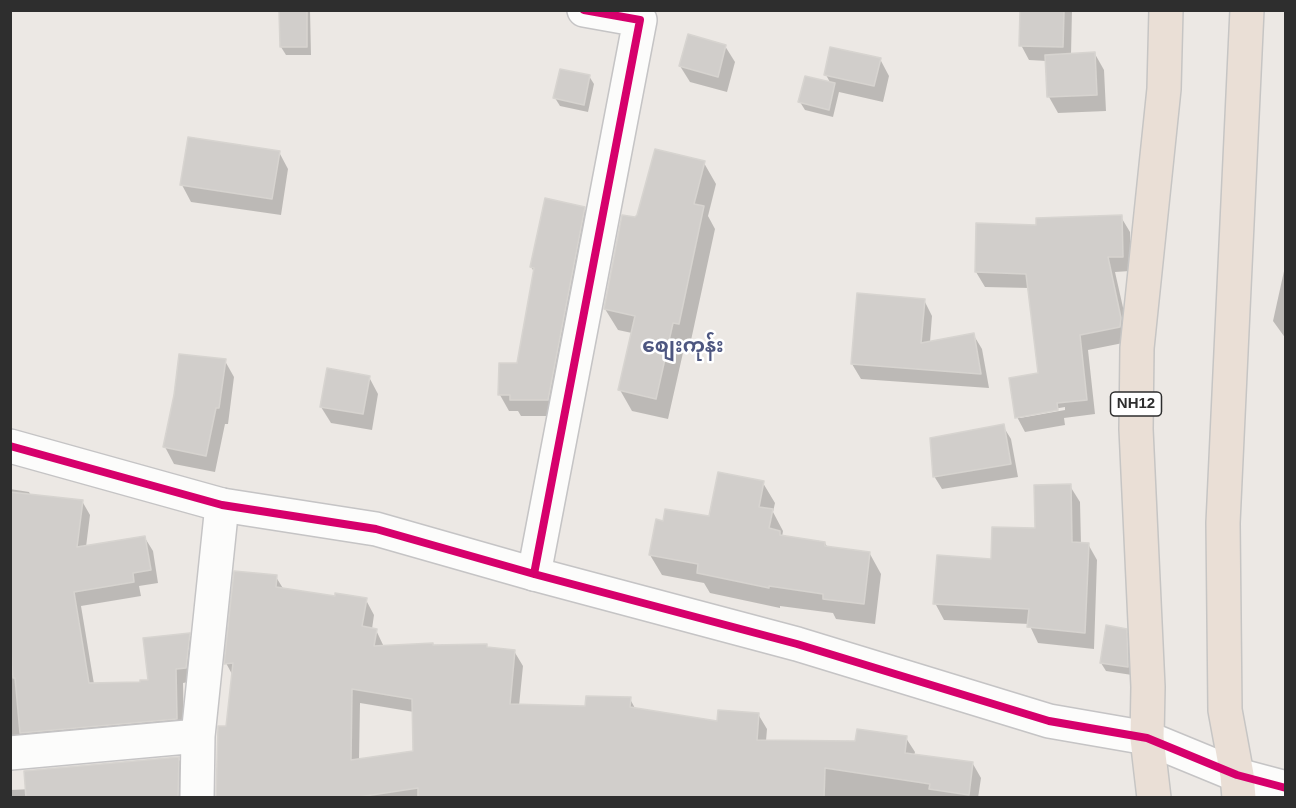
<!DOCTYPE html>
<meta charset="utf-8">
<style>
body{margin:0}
#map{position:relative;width:1296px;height:808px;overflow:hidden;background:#ece8e4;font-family:Helvetica,sans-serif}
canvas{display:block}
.frame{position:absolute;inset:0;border:12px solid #2e2e2e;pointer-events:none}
</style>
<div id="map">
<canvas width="1296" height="808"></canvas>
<div class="frame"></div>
</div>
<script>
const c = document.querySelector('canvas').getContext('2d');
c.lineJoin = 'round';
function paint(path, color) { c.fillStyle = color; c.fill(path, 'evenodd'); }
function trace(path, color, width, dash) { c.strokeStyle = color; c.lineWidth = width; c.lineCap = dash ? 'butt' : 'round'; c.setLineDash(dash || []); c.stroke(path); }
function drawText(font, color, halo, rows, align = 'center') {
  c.font = font + ' Helvetica,"Noto Sans Myanmar",sans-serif'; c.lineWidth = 5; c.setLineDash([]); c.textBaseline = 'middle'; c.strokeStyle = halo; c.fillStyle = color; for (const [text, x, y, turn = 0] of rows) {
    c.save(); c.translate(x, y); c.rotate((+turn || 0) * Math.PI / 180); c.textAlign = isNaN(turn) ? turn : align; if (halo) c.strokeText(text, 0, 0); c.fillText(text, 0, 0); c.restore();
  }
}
paint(new Path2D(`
 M 281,10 L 310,10 L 311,55 L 286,55 L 281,47 Z
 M 1021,10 L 1072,10 L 1071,55 L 1095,54 L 1104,70 L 1106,111 L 1058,113 L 1049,97 L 1047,61 L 1029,60 L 1021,45 Z
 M 725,46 L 735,62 L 727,92 L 690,82 L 680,66 Z
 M 880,59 L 889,76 L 883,102 L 839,92 L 833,117 L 805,110 L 800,102 L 831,84 L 826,75 Z
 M 589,76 L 594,84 L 588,112 L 560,106 L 555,98 Z
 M 279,152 L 288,169 L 281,215 L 191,202 L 182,185 Z
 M 704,163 L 716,184 L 708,216 L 715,229 L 690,345 L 685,344 L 668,419 L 632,411 L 620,390 L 632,333 L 618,330 L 605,309 L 635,219 Z
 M 584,208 L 594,225 L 557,416 L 521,416 L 518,411 L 509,411 L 500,395 L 519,365 L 535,273 L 531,267 Z
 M 1121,217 L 1130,232 L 1130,271 L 1115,272 L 1129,334 L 1128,342 L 1088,350 L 1095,414 L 1064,418 L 1065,425 L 1025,432 L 1017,417 L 1040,374 L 1029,288 L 985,287 L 976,272 L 978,224 L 1038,226 ZM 1065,407 L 1065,410 L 1020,418 L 1020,415 Z
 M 1286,262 L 1286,339 L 1273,321 Z
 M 924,300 L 932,316 L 930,342 L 973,334 L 982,349 L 989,388 L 861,379 L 852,364 Z
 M 225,361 L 234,377 L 228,424 L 225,424 L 215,472 L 174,464 L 165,447 Z
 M 369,377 L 378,394 L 372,430 L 331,423 L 321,407 Z
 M 1003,426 L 1011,439 L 1018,477 L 942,489 L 934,476 Z
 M 763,483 L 775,503 L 773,512 L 783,531 L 782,537 L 825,543 L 828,548 L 870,554 L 881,574 L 875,624 L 836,619 L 833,613 L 780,606 L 780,608 L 710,593 L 704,583 L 662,575 L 650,555 L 664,522 L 710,518 Z
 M 1070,486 L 1080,502 L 1081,544 L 1088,544 L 1097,560 L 1094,649 L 1038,643 L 1029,624 L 944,620 L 935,603 L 1037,530 Z
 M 10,489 L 29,492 L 31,496 L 82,501 L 90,515 L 86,547 L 145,538 L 153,551 L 158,583 L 139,586 L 141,596 L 81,606 L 94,684 L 142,683 L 149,681 L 189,634 L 197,648 L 193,681 L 183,683 L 184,733 L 10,750 Z
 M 276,577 L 284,590 L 366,600 L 374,615 L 372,629 L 376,630 L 384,647 L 433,647 L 514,651 L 523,666 L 519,706 L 587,708 L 630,699 L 636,710 L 719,723 L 758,714 L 767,729 L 766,741 L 856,743 L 906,738 L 915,752 L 914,756 L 973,764 L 981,778 L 978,798 L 217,798 L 233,676 L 226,663 ZM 360,703 L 414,712 L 415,752 L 359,760 Z
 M 1126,630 L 1130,638 L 1132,675 L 1106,671 L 1101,663 Z
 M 178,758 L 187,773 L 186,798 L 10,798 L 10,790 L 79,787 Z`), '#0003');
const building = new Path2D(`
 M 279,10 L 307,10 L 307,47 L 280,47 Z
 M 1020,10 L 1064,10 L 1063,47 L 1019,46 Z
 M 688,34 L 726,45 L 718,77 L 679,66 Z
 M 830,47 L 881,58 L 874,86 L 824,75 Z
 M 1095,52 L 1097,95 L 1047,97 L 1045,55 Z
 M 560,69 L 590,75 L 584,105 L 553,98 Z
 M 805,76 L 835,83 L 829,110 L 798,102 Z
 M 188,137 L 280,151 L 272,199 L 180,185 Z
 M 655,149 L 705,161 L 694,204 L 704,206 L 679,324 L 673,323 L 656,399 L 618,390 L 635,316 L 604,309 L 622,215 L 635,217 L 637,215 Z
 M 545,198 L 585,207 L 548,400 L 510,400 L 510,395 L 498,395 L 499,363 L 517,363 L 534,268 L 530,267 Z
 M 1122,215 L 1123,257 L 1108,257 L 1121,318 L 1120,327 L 1080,335 L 1087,400 L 1057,403 L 1058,410 L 1015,418 L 1009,378 L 1038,373 L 1026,274 L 975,272 L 976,223 L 1036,225 L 1036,218 Z
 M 857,293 L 925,299 L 921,343 L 974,333 L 981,374 L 851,364 Z
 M 179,354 L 226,359 L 219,408 L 216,408 L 206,456 L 163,447 L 174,395 Z
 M 327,368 L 370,376 L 363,414 L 320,407 Z
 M 1004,424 L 1011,464 L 933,477 L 930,438 Z
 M 718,472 L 764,481 L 759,507 L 773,509 L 769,528 L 780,531 L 780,535 L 825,542 L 825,546 L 870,552 L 864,604 L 823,599 L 823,594 L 769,586 L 769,588 L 697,573 L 698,564 L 649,555 L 656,519 L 663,521 L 665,509 L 709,516 Z
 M 1071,484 L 1072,542 L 1089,543 L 1085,633 L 1027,627 L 1029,609 L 933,604 L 937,555 L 991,559 L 992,527 L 1035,528 L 1034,485 Z
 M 10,492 L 83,500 L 77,547 L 145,536 L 151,570 L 133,573 L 134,582 L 74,592 L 89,683 L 140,682 L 140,680 L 148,680 L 143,638 L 190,633 L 186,668 L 176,669 L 177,719 L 20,733 L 15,678 L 13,678 L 10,632 Z
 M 234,571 L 277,575 L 276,587 L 335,596 L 335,593 L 367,598 L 362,626 L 377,629 L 374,646 L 433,643 L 433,645 L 487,644 L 487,647 L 515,650 L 510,704 L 585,706 L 586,696 L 631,697 L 630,707 L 717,721 L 718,710 L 759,713 L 757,740 L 855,741 L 857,729 L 907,736 L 905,753 L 973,762 L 969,795 L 929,789 L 930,784 L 825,768 L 824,798 L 418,798 L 418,788 L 352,798 L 216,798 L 218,726 L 226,726 L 233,663 L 224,664 ZM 352,689 L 412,699 L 413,751 L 351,760 Z
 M 1106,625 L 1127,629 L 1128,667 L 1100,663 Z
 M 179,757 L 178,798 L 26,798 L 24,771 Z`);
paint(building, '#d1cecb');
trace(building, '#d7d4d0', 1.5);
const street = new Path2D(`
 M 534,574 L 640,20 L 584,10
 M 10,753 L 198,736
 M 197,798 L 198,736 L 222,505`);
const secondary = new Path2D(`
 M 10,446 L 222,505 L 376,529 L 534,574 L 797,644 L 1049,721 L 1147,738 L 1237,775 L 1286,788`);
const highway = new Path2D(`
 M 1154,798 L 1147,738 L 1148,687 L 1136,429 L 1137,348 L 1164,89 L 1166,10
 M 1239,798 L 1237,775 L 1225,710 L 1223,523 L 1247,10`);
trace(street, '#c5c4c5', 36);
trace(secondary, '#c5c4c5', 36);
trace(highway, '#c6c5c4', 36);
trace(street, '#fcfcfb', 33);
trace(secondary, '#fcfcfb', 33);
trace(highway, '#eadfd6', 33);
trace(new Path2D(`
 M 10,446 L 222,505 L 376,529 L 534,574 L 797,644 L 1049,721 L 1147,738 L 1237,775 L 1286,788
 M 534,574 L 640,20 L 584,10`), '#d6006c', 8);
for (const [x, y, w] of [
 [1136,404,51]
]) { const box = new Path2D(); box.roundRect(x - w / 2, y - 12, w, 24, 4.5); c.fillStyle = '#fff'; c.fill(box); trace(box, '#2e2e2e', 1.5); }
drawText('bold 15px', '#2e2e2e', null, [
 ["NH12",1136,404]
]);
drawText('bold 20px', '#4d5680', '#fff', [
 ["စျေးကုန်း",683,346]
]);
</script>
